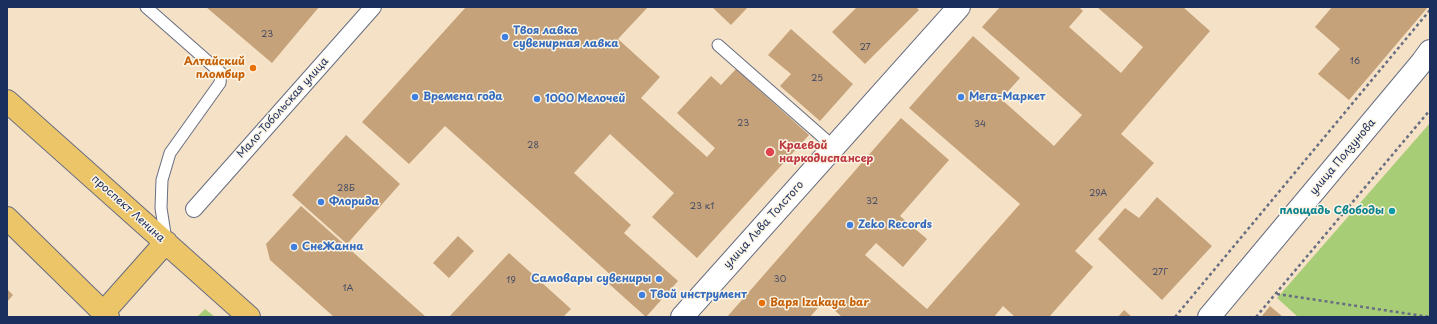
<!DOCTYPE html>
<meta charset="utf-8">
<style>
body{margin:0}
#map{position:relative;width:1437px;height:324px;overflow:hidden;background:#f5e1c5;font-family:"Playpen Sans",sans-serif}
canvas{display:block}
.frame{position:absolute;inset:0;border:8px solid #1b2f5e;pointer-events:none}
</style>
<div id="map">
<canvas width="1437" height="324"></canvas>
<div class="frame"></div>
</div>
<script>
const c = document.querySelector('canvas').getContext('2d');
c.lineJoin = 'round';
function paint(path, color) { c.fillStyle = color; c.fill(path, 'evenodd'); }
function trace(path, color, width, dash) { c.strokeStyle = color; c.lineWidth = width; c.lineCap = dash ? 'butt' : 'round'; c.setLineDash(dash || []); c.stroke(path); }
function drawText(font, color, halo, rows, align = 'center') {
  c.font = font + ' "Playpen Sans",sans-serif'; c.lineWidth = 3; c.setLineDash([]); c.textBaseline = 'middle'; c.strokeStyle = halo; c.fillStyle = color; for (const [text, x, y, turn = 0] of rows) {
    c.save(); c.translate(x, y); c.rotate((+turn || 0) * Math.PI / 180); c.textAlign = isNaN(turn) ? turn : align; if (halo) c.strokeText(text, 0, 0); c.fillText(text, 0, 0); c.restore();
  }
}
paint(new Path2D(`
 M 1430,123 L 1430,317 L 1298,317 L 1277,298 Z
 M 205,309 L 215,317 L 197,317 Z`), '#a8cd77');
paint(new Path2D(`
 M 206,7 L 319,7 L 272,63 Z
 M 466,7 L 648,7 L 618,39 L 660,77 L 641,98 L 707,157 L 715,148 L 677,113 L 711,76 L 721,85 L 736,69 L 809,135 L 697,258 L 652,217 L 674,193 L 610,134 L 574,173 L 631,225 L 624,233 L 678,281 L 646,317 L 608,283 L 613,277 L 445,126 L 409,164 L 362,122 Z
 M 712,7 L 748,7 L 731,25 Z
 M 857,7 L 916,7 L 919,10 L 865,64 L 832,32 Z
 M 1000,7 L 1079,7 L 1083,11 L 1069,27 L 1121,73 L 1143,47 L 1097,7 L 1183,7 L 1210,31 L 1121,134 L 1154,163 L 1075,251 L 1093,267 L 1049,317 L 1015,317 L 1003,306 L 994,317 L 842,317 L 824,301 L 810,317 L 727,317 L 901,118 L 949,160 L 900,216 L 927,239 L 903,267 L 876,243 L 865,255 L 927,309 L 1020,204 L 909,108 L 973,36 L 1020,78 L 1001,99 L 1054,146 L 1082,115 L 982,27 Z
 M 1332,7 L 1428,7 L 1349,100 L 1318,74 L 1340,49 L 1315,27 Z
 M 791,29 L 853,84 L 820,121 L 780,86 L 791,74 L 768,55 Z
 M 346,135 L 400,184 L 347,244 L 292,195 Z
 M 1157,197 L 1212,246 L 1162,300 L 1098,239 L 1125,208 L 1139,218 Z
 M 301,206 L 426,317 L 334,317 L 270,260 L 266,244 Z
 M 458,236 L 474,251 L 449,278 L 433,263 Z
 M 509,253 L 571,309 L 563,317 L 449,317 Z
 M 7,289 L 13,295 L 7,302 Z
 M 1270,306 L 1283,317 L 1261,317 Z
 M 1124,310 L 1132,317 L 1118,317 Z`), '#c5a279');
const service = new Path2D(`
 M 146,7 L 221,73 L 220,83 L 170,153 L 162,180 L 161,208 L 166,240
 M 718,45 L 834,147`);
const pedestrian = new Path2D(`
 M 194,209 L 373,7`);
const minor = new Path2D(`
 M 682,317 L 959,7`);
const tertiary = new Path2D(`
 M 1209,317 L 1422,62 L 1430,51`);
const primary = new Path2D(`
 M 7,101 L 249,317
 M 7,218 L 108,317
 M 103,313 L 166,242`);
trace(service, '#676d82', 13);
trace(pedestrian, '#676d82', 18);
trace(minor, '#676d82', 24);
trace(tertiary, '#676d82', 24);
trace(primary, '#676d82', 24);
trace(new Path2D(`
 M 1277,294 L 1430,317
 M 1175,317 L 1430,10
 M 1256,317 L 1430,110`), '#676d82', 2.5, [3, 3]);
trace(service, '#fff', 11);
trace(pedestrian, '#fff', 16);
trace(minor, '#fff', 22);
trace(tertiary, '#fff', 22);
trace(primary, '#edc569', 22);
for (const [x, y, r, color] of [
 [505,37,4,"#3f7fe0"],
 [253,68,4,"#e8710a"],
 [415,97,4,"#3f7fe0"],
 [961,97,4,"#3f7fe0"],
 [537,99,4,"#3f7fe0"],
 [770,152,5,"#e0444e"],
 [321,202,4,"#3f7fe0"],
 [1392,211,4,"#0f9aa8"],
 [850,225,4,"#3f7fe0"],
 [294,247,4,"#3f7fe0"],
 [659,279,4,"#3f7fe0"],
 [642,295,4,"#3f7fe0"],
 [762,303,4,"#e8710a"]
]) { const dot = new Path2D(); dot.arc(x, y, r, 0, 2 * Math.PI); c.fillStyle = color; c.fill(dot); trace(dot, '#fcf5e5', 1.5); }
drawText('9px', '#464c65', null, [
 ["23",267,35],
 ["27",865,48],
 ["16",1355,62],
 ["25",817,79],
 ["23",743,124],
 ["34",980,125],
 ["28",533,146],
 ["28Б",346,189],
 ["29А",1098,194],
 ["32",872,202],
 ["23 к1",702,207],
 ["27Г",1160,273],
 ["30",780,280],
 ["19",511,281],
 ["1А",348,289]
]);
drawText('bold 11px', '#366cbe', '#fcf5e5', [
 ["Твоя лавка",513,31],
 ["сувенирная лавка",513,44],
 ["Времена года",423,97],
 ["Мега-Маркет",969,97],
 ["1000 Мелочей",545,99],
 ["Флорида",329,202],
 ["Zeko Records",858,225],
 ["СнеЖанна",302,247],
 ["Самовары сувениры",651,279,"right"],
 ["Твой инструмент",650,295]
], 'left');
drawText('bold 11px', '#c56008', '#fcf5e5', [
 ["Алтайский",245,62],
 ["пломбир",245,75],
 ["Варя Izakaya bar",770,303,"left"]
], 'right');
drawText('11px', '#1b2f5e', '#fcf5e5', [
 ["Мало-Тобольская улица",283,108,-48],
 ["улица Ползунова",1343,157,-50],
 ["проспект Ленина",128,209,42],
 ["улица Льва Толстого",764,225,-48]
]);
drawText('bold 11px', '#be3a42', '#fcf5e5', [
 ["Краевой",779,146],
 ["наркодиспансер",779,159]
], 'left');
drawText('bold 11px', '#0d838f', '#fcf5e5', [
 ["площадь Свободы",1384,211]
], 'right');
</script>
